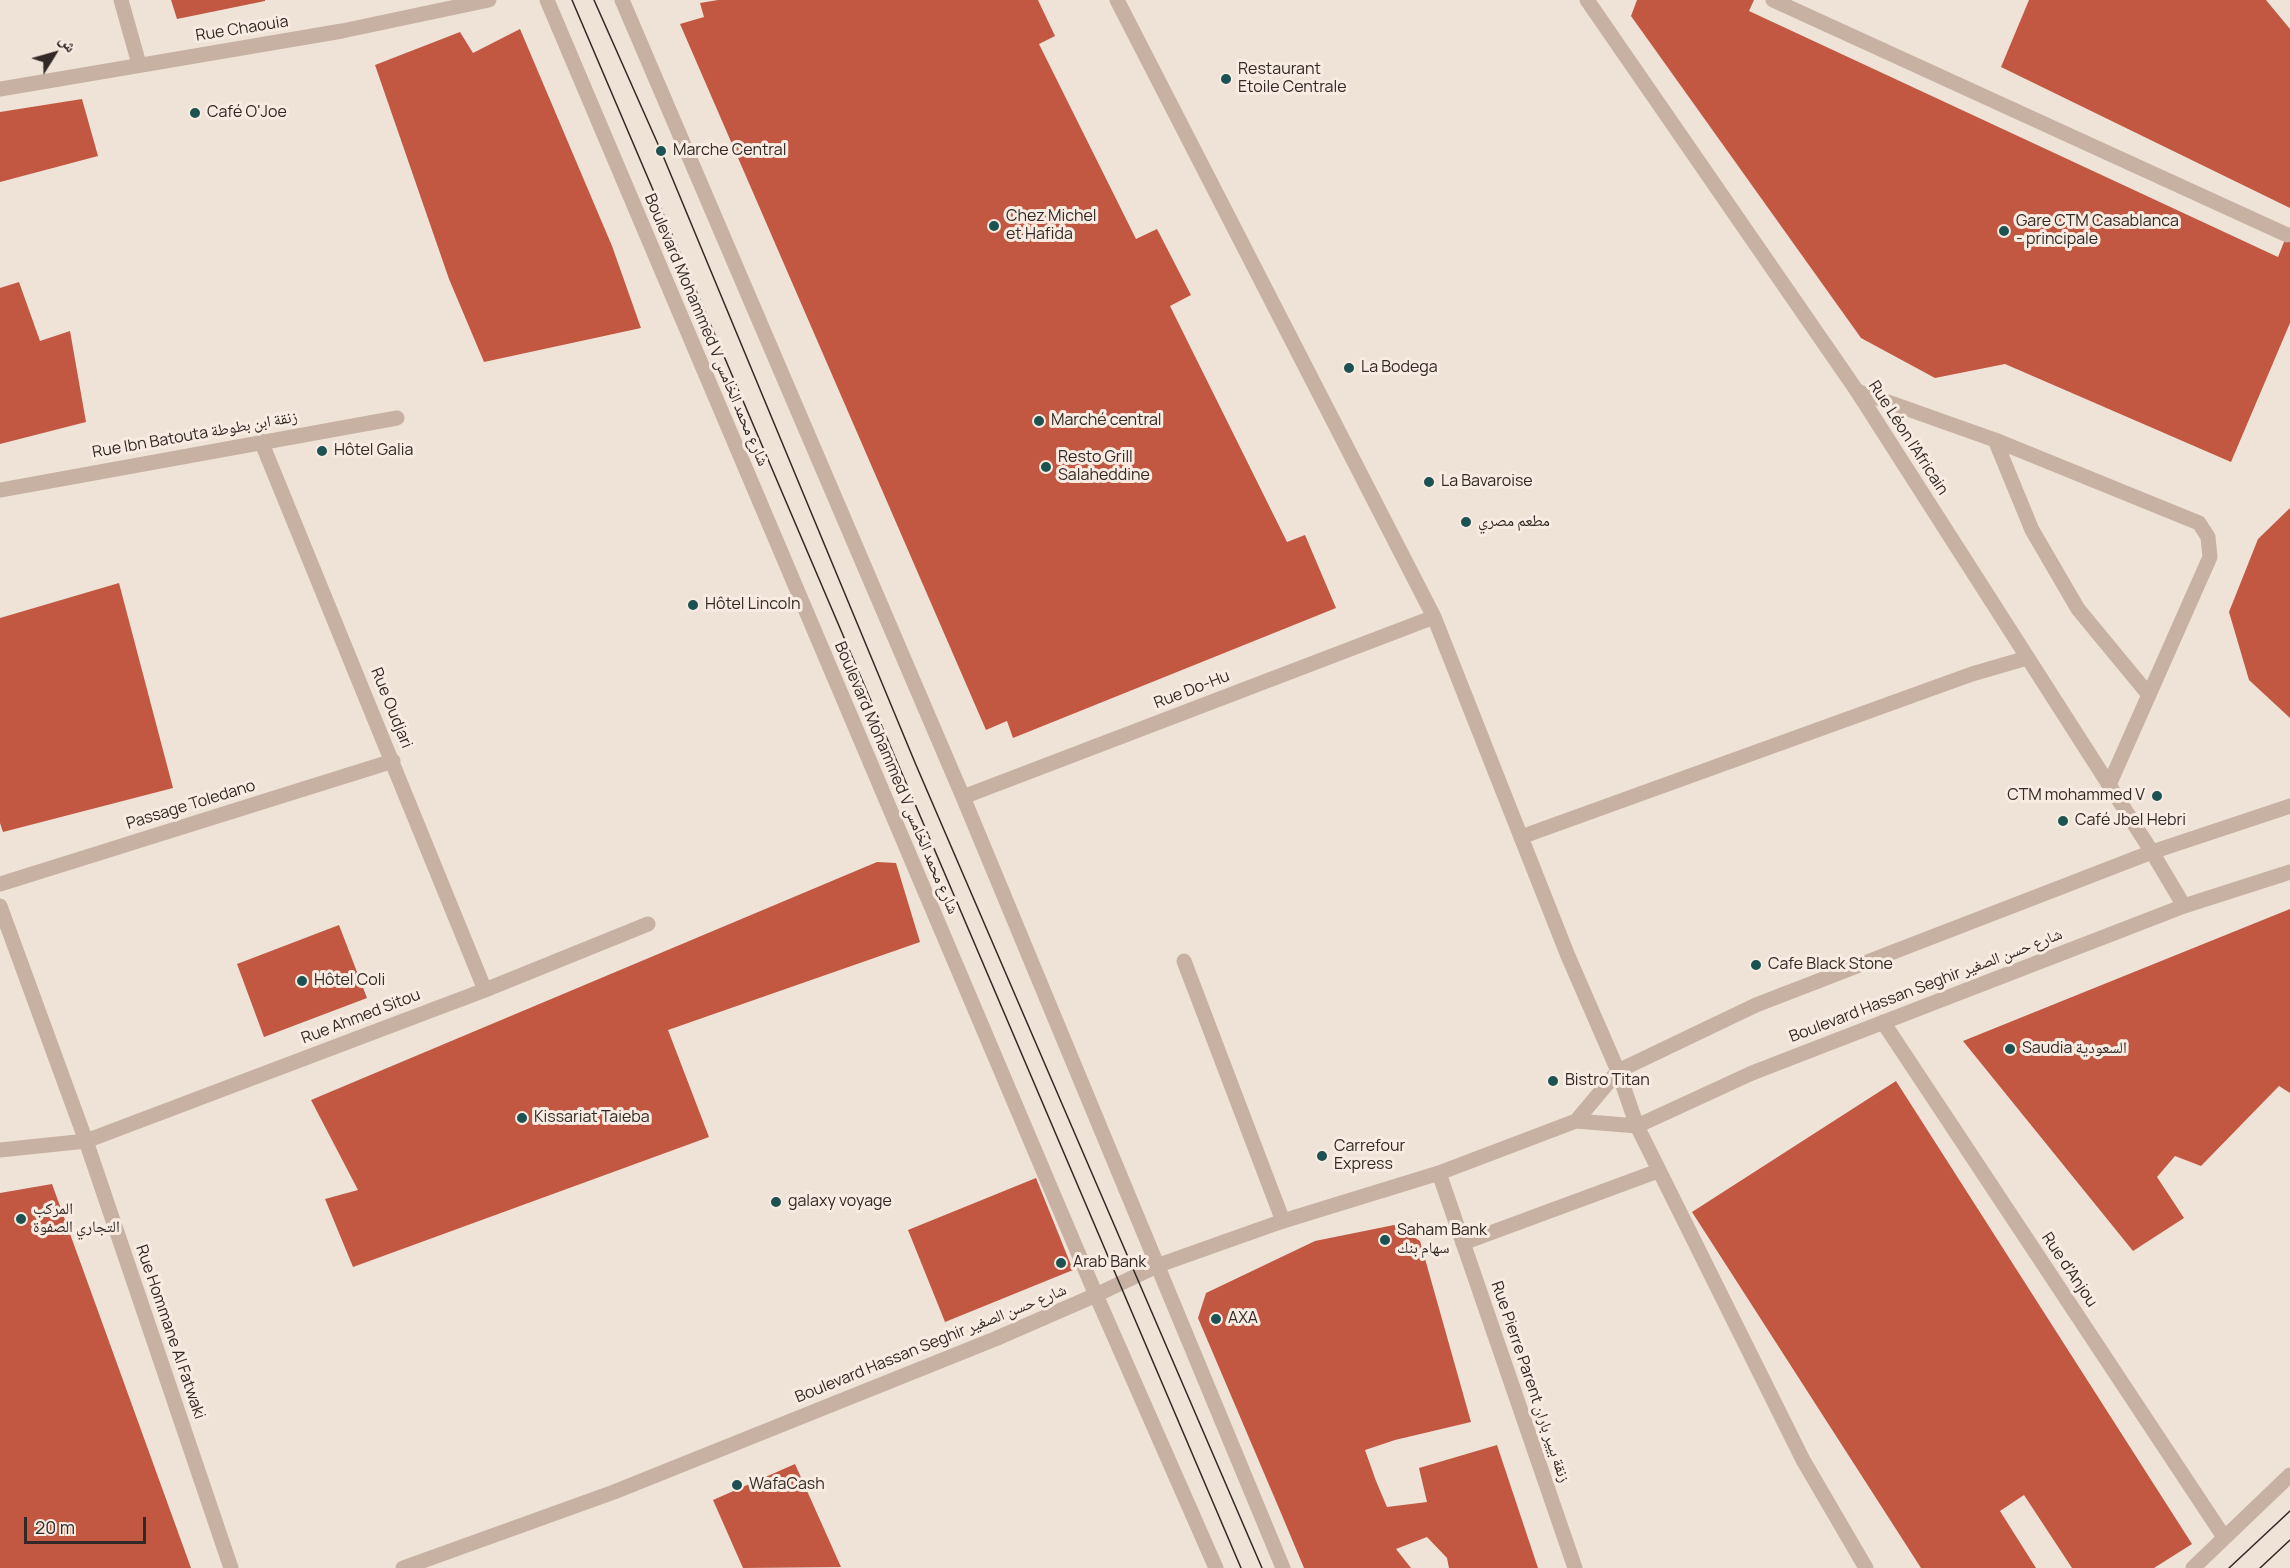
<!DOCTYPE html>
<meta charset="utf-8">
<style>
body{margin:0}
#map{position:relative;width:2290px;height:1568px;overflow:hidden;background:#efe2d7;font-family:Manrope,"Noto Naskh Arabic",sans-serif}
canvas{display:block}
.north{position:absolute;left:24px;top:24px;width:60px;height:60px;-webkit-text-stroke:4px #f8ece2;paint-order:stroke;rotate:53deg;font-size:16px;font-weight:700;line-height:24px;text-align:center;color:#322825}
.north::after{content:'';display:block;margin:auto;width:21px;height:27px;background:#322825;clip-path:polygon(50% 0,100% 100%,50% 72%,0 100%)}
.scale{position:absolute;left:24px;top:1517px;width:122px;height:27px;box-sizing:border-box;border:3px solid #322825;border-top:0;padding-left:8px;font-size:18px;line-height:21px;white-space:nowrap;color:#322825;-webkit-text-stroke:4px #f8ece2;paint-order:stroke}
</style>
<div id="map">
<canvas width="2290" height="1568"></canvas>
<div class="north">ش</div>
<div class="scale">20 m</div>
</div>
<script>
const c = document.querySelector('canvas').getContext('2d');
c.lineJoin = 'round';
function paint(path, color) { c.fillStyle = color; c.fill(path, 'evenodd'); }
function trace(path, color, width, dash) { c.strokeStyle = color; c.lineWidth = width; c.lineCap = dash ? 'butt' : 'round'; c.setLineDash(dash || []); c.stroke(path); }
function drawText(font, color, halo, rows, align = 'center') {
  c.font = font + ' Manrope,"Noto Naskh Arabic",sans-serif'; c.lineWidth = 6; c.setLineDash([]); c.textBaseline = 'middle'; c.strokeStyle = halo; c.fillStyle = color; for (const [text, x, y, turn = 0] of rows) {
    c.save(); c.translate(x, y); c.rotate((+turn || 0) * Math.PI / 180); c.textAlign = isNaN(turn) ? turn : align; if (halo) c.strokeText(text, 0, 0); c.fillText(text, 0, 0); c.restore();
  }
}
paint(new Path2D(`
 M 171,0 L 265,0 L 265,1 L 177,19 Z
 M 718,0 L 1038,0 L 1055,36 L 1039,44 L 1136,239 L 1157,229 L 1191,295 L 1170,306 L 1287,542 L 1305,535 L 1336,608 L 1013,738 L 1007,721 L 986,730 L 680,24 L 704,17 L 700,3 Z
 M 1637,0 L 1754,0 L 1749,11 L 2278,257 L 2290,227 L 2290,323 L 2231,462 L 2005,364 L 1935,378 L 1861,338 L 1631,16 Z
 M 2029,0 L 2266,0 L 2290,29 L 2290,208 L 2001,67 Z
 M 520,29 L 612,246 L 641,328 L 484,362 L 449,279 L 375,65 L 460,32 L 473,53 Z
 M 82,99 L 98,156 L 0,182 L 0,112 Z
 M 19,282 L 40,341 L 70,331 L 86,422 L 0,444 L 0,288 Z
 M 2290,508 L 2290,718 L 2249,680 L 2229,612 L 2258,539 Z
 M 119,583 L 173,788 L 3,832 L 0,823 L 0,618 Z
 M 877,862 L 896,863 L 920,942 L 668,1030 L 709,1137 L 353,1267 L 325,1199 L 358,1190 L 311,1100 Z
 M 2290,909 L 2290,1093 L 2279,1086 L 2201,1166 L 2175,1156 L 2157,1177 L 2184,1218 L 2133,1251 L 1963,1041 Z
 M 339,925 L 367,998 L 264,1037 L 237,964 Z
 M 1896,1081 L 2192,1544 L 2154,1568 L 2072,1568 L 2024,1495 L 2000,1511 L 2036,1568 L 1921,1568 L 1692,1212 Z
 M 1036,1178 L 1073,1270 L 945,1322 L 908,1230 Z
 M 52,1184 L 191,1568 L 0,1568 L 0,1193 Z
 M 1394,1225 L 1420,1241 L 1471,1422 L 1395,1440 L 1365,1450 L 1376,1481 L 1387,1507 L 1427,1502 L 1419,1468 L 1497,1445 L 1538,1568 L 1449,1568 L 1447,1558 L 1427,1537 L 1396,1549 L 1411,1568 L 1304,1568 L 1281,1513 L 1198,1318 L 1206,1293 L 1315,1241 Z
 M 795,1464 L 841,1567 L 743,1568 L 713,1500 Z`), '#c25842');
trace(new Path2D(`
 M 1773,0 L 2287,235
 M 1857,391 L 1995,440 L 2199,523 L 2208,537 L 2210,557 L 2109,785
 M 1995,440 L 2032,530 L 2078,609 L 2149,695
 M 1521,837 L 1972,674 L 2027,658
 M 1463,1243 L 1658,1171`), '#c7b1a3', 15);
trace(new Path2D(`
 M 1184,961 L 1283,1221`), '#c7b1a3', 15);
trace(new Path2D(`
 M 121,0 L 139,64
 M 547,0 L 1096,1295 L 1216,1568
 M 622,0 L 963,797 L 1283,1568
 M 1117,0 L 1434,617 L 1568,956 L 1618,1071 L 1637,1126 L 1803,1460 L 1866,1568
 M 1587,0 L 1857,391 L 2152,852 L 2184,906
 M 0,89 L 342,31 L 489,0
 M 261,441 L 485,990
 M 0,490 L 397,418
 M 963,797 L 1434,617
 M 0,884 L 393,761
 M 0,906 L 86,1141 L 231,1568
 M 1883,1022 L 2224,1537
 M 1576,1121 L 1618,1071 L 1756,1005 L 2152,852 L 2290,806
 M 0,1150 L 86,1141 L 485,990 L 648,924
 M 1439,1173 L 1575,1568
 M 403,1568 L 614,1492 L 995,1339 L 1096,1295 L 1159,1265 L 1283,1221 L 1439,1173 L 1576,1121 L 1637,1126 L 1752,1073 L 2184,906 L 2290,872`), '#c7b1a3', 15);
trace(new Path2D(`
 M 2193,1568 L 2290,1475`), '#c7b1a3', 15);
trace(new Path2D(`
 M 572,0 L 1241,1568
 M 594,0 L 661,151 L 916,765 L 1262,1568
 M 2229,1568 L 2290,1511
 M 2260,1568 L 2290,1540`), '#322825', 1.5);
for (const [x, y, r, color] of [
 [1226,79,6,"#1c5251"],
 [195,113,6,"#1c5251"],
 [661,151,6,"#1c5251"],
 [994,226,6,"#1c5251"],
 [2004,231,6,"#1c5251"],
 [1349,368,6,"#1c5251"],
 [1039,421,6,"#1c5251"],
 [322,451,6,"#1c5251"],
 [1046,467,6,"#1c5251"],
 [1429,482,6,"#1c5251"],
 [1466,522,6,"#1c5251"],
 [693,605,6,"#1c5251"],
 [2157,796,6,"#1c5251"],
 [2063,821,6,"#1c5251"],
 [1756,965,6,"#1c5251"],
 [302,981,6,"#1c5251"],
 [2010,1049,6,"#1c5251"],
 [1553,1081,6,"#1c5251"],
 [522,1118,6,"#1c5251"],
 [1322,1156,6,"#1c5251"],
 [776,1202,6,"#1c5251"],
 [21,1219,6,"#1c5251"],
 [1385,1240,6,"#1c5251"],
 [1061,1263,6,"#1c5251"],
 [1216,1319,6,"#1c5251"],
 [737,1485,6,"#1c5251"]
]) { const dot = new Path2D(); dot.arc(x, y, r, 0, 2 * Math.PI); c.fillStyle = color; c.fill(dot); trace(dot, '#f8ece2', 2); }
drawText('16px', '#322825', '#f8ece2', [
 ["Rue Chaouia",242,29,-9],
 ["Boulevard Mohammed V شارع محمد الخامس",706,330,67],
 ["Rue Ibn Batouta زنقة ابن بطوطة",195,435,-10],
 ["Rue Léon l'Africain",1908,438,57],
 ["Rue Do-Hu",1192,690,-21],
 ["Rue Oudjari",391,708,68],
 ["Boulevard Mohammed V شارع محمد الخامس",896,778,67],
 ["Passage Toledano",191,805,-17],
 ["Boulevard Hassan Seghir شارع حسن الصغير",1926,986,-21],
 ["Rue Ahmed Sitou",361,1017,-21],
 ["Rue d'Anjou",2069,1270,56],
 ["Rue Hommane Al Fatwaki",170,1332,71],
 ["Boulevard Hassan Seghir شارع حسن الصغير",931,1344,-22],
 ["Rue Pierre Parent زنقة بيير باران",1530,1382,71]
]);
drawText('16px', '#322825', '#f8ece2', [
 ["Restaurant",1238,70],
 ["Etoile Centrale",1238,88],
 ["Café O'Joe",207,113],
 ["Marche Central",673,151],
 ["Chez Michel",1006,217],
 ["et Hafida",1006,235],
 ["Gare CTM Casablanca",2016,222],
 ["- principale",2016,240],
 ["La Bodega",1361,368],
 ["Marché central",1051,421],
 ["Hôtel Galia",334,451],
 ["Resto Grill",1058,458],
 ["Salaheddine",1058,476],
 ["La Bavaroise",1441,482],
 ["مطعم مصري",1478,522],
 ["Hôtel Lincoln",705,605],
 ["CTM mohammed V",2145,796,"right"],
 ["Café Jbel Hebri",2075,821],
 ["Cafe Black Stone",1768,965],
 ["Hôtel Coli",314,981],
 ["Saudia السعودية",2022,1049],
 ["Bistro Titan",1565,1081],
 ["Kissariat Taieba",534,1118],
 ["Carrefour",1334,1147],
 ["Express",1334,1165],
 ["galaxy voyage",788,1202],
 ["المركب",33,1210],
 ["التجاري الصفوة",33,1228],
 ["Saham Bank",1397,1231],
 ["سهام بنك",1397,1249],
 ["Arab Bank",1073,1263],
 ["AXA",1228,1319],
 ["WafaCash",749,1485]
], 'left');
</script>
